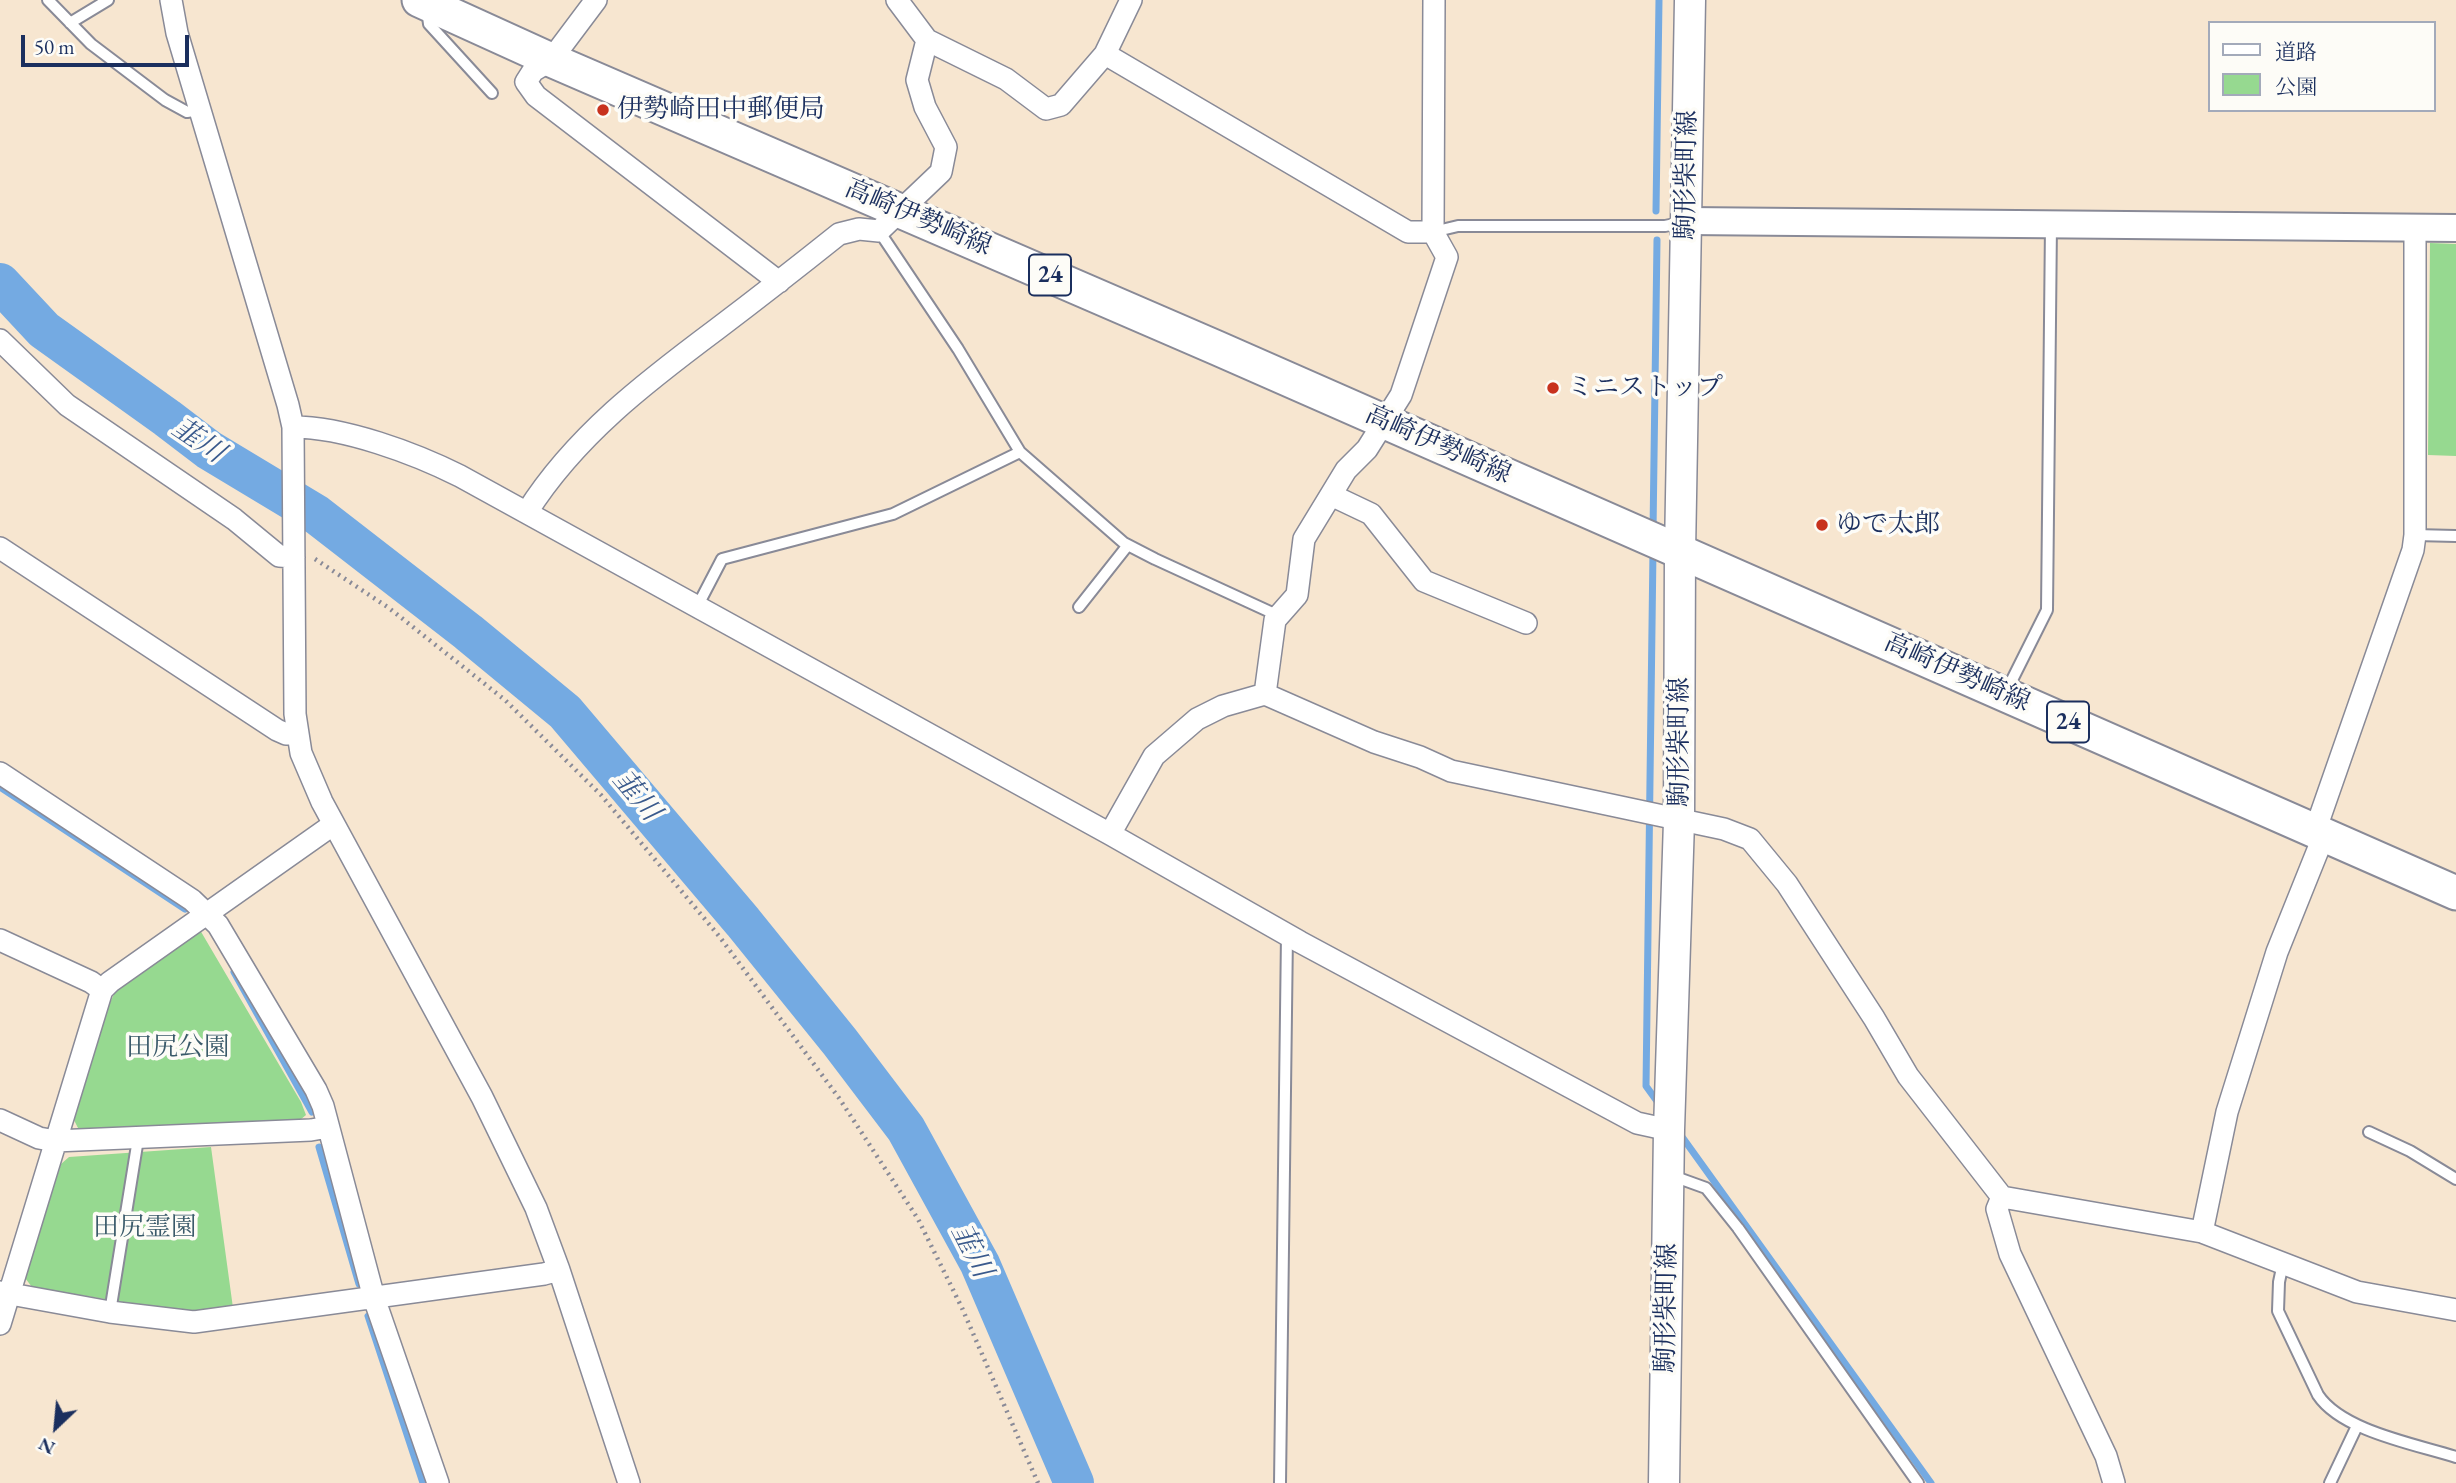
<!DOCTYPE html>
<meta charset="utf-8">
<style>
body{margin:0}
#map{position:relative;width:2456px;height:1483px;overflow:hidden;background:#f7e6d0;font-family:"EB Garamond","Noto Serif JP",serif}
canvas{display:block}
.legend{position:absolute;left:2208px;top:21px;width:228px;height:91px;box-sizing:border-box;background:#fdfcf7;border:2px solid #a3aaba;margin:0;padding:9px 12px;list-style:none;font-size:21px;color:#1b2f5e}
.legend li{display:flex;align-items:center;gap:14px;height:35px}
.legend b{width:35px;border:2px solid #a3aaba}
.north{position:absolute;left:21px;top:1392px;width:70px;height:70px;-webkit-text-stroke:5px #fdfcf7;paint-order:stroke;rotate:206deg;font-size:19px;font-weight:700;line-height:28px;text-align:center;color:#1b2f5e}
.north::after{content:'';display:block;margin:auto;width:24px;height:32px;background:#1b2f5e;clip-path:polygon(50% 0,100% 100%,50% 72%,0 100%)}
.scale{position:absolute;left:21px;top:35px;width:168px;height:32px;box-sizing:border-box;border:4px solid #1b2f5e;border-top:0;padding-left:9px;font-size:21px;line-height:24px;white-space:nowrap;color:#1b2f5e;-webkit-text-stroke:5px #fdfcf7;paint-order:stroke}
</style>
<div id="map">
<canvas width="2456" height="1483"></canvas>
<ul class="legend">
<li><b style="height:9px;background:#fff"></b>道路</li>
<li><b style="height:19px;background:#96d990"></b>公園</li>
</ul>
<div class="north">N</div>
<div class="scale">50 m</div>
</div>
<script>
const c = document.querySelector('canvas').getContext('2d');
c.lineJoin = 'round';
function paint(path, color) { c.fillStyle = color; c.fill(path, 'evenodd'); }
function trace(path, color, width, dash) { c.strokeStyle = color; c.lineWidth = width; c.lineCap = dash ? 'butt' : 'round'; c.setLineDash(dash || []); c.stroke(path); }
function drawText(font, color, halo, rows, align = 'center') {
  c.font = font + ' "EB Garamond","Noto Serif JP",serif'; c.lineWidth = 7; c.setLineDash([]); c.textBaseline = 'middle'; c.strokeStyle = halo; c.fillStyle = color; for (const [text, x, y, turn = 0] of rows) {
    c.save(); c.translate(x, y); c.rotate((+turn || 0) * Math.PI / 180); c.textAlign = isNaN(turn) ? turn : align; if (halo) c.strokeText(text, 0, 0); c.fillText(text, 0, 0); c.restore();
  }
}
paint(new Path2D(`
 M 2430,243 L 2456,244 L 2456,456 L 2428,455 Z
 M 200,930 L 301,1102 L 306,1115 L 300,1120 L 80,1132 L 74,1120 L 108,1007 L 116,990 Z
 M 211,1147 L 233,1308 L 195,1314 L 32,1287 L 25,1278 L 61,1164 L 69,1157 Z`), '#96d990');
trace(new Path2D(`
 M 1656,211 L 1659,0
 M 1653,531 L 1657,240
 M 1653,550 L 1646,1086 L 1659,1104
 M 0,787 L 185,909
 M 234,972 L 312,1112
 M 1680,1134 L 1931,1483
 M 319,1147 L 359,1284
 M 368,1316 L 423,1483`), '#74aae2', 7);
trace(new Path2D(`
 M 0,283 L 44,330 L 167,418 L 209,450 L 317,515 L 468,632 L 565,712 L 743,922 L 840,1042 L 906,1129 L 980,1264 L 1074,1483`), '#74aae2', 40);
const service = new Path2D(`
 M 48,0 L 91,44 L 165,100 L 187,112 L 199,110
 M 427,9 L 429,24 L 492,93
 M 70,23 L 108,0
 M 879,231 L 958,349 L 1020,452 L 1124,543 L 1155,559 L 1279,616
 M 1433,232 L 1458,226 L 1665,226 L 1684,222
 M 2415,535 L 2456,536
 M 697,607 L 722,559 L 893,514 L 1020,452
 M 1079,607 L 1128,545
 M 2006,692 L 2047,610 L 2051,224
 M 2369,1132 L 2410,1151 L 2456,1179
 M 1670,1175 L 1706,1188 L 1738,1228 L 1918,1483
 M 2283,1263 L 2279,1282 L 2278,1311 L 2318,1395 C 2342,1431 2415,1444 2456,1457
 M 110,1312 L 138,1139
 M 1280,1483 L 1287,934
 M 2330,1483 L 2357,1426`);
const minor = new Path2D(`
 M 171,0 L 177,33 L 288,405 L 293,427 L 295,714 L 301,753 L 322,802 L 482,1097 L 536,1208 L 559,1270 L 629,1483
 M 596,0 L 551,60 L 533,71 L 526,82 L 536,96 L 779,282
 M 897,0 L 927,40 L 1006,79 L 1046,109 L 1061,105 L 1105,54 L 1408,232 L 1433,232
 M 1105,54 L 1131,0
 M 0,340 L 67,405 L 234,519 L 279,556 L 294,557
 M 293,427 C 344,427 414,453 460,476 L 1110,834 L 1300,942 L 1637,1123 L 1669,1130
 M 1331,495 L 1371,514 L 1424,581 L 1526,623
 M 527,512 C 575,436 646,382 717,329 C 758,298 799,266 839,234 L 859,229 L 879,231 L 941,172 L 946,147 L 925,107 L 917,80 L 927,40
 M 0,548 L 277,730 L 286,734 L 297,733
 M 1265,694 L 1275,620 L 1297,595 L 1304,539 L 1346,470 L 1367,449 L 1401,395 L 1447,257 L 1433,232 L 1434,0
 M 0,773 L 192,900 L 218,925 L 316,1090 L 323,1106 L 374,1298 L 438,1483
 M 2315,831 L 2413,550 L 2415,535 L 2415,227
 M 1110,834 L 1154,756 L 1197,719 L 1223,706 L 1265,694 L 1374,742 L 1420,757 L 1451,771 L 1724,829 L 1750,839 L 1787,884 L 1874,1018 L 1908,1076 L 2002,1197 L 2202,1232 L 2357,1292 L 2456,1310
 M 0,940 L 91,982 L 102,990
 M 0,1120 L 39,1138 L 55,1141 L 311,1130 L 328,1127
 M 2002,1197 L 1997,1209 L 2010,1254 L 2106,1456 L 2114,1483
 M 2202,1232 L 2227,1112 L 2277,952 L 2324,835
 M 0,1292 L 110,1312 L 194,1322 L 544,1274 L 559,1270
 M 0,1324 L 102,990 L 110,982 L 334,824`);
const tertiary = new Path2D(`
 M 1687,221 L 2456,228`);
const secondary = new Path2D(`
 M 1664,1483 L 1669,1130 L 1679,821 L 1680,552 L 1690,0`);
const primary = new Path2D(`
 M 419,0 L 551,60 L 1217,348 L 2456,893`);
trace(service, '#898a97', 14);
trace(minor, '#898a97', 24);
trace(tertiary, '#898a97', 30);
trace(secondary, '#898a97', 33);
trace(primary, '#898a97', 37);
trace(new Path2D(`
 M 315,559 L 389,608 L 505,700 L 601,795 L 719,936 L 839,1098 L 918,1219 L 962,1308 L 1038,1483`), '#898a97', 4.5, [2, 5]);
trace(service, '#fff', 10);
trace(minor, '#fff', 21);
trace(tertiary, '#fff', 26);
trace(secondary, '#fff', 30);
trace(primary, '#fff', 33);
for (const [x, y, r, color] of [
 [603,110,7,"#c8321e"],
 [1553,388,7,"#c8321e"],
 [1822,525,7,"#c8321e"]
]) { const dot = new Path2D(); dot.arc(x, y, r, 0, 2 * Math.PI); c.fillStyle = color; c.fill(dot); trace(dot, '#fdfcf7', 2.5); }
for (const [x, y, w] of [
 [1050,275,42],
 [2068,722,42]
]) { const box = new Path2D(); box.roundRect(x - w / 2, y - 20.5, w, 41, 5); c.fillStyle = '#fdfcf7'; c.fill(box); trace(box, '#1b2f5e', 2); }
drawText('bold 24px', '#1b2f5e', null, [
 ["24",1050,275],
 ["24",2068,722]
]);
drawText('26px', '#1b2f5e', '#fdfcf7', [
 ["伊勢崎田中郵便局",617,110],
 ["ミニストップ",1567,388],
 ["ゆで太郎",1836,525]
], 'left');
drawText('26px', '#1b2f5e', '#fdfcf7', [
 ["駒形柴町線",1687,175,-89],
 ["高崎伊勢崎線",918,218,23],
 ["高崎伊勢崎線",1438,445,24],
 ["高崎伊勢崎線",1957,673,24],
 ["駒形柴町線",1680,742,-90],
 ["駒形柴町線",1667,1308,-89]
]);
drawText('26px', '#3a5a6a', '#fdfcf7', [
 ["田尻公園",178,1048],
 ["田尻霊園",145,1228]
]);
drawText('italic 28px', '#3a5a8c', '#fdfcf7', [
 ["韮川",198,441,34],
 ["韮川",636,796,50],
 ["韮川",971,1251,63]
]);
</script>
